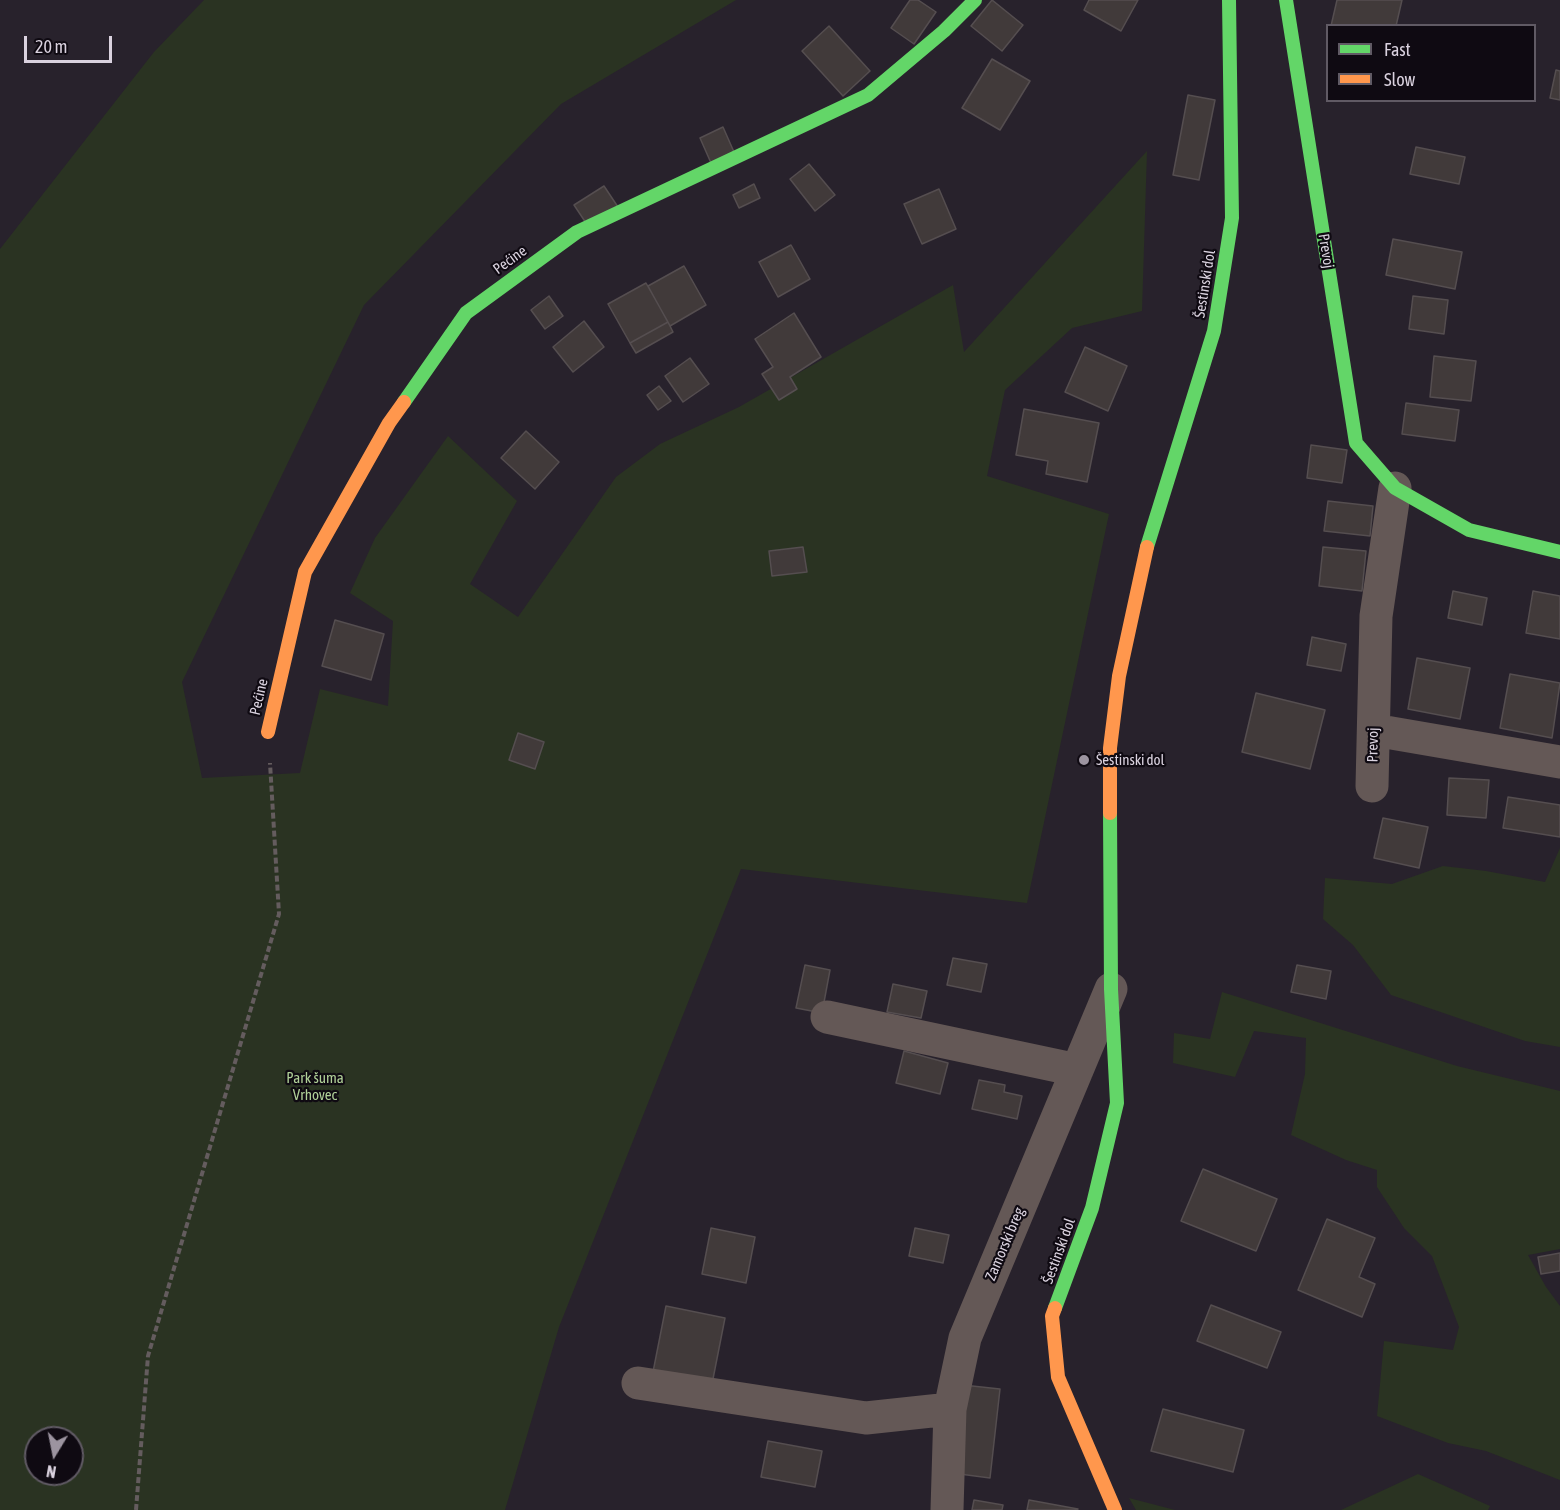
<!DOCTYPE html>
<meta charset="utf-8">
<style>
body{margin:0}
#map{position:relative;width:1560px;height:1510px;overflow:hidden;background:#28222c;font-family:"Asap Condensed",sans-serif}
canvas{display:block}
.legend{position:absolute;left:1326px;top:24px;width:210px;height:78px;box-sizing:border-box;background:#0f0a12;border:2px solid #605a64;margin:0;padding:8px 10px;list-style:none;font-size:18px;color:#dad2df}
.legend li{display:flex;align-items:center;gap:12px;height:30px}
.legend b{width:30px;border:2px solid #605a64}
.north{position:absolute;left:24px;top:1426px;width:60px;height:60px;box-sizing:border-box;background:#0f0a12;border:2px solid #605a64;border-radius:50%;rotate:190deg;font-size:16px;font-weight:700;line-height:24px;text-align:center;color:#dad2df}
.north::after{content:'';display:block;margin:auto;width:21px;height:27px;background:#9c94a0;clip-path:polygon(50% 0,100% 100%,50% 72%,0 100%)}
.scale{position:absolute;left:24px;top:36px;width:88px;height:27px;box-sizing:border-box;border:3px solid #dad2df;border-top:0;padding-left:8px;font-size:18px;line-height:21px;white-space:nowrap;color:#dad2df;-webkit-text-stroke:4px #0f0a12;paint-order:stroke}
</style>
<div id="map">
<canvas width="1560" height="1510"></canvas>
<ul class="legend">
<li><b style="height:8px;background:#63d668"></b>Fast</li>
<li><b style="height:8px;background:#ff974d"></b>Slow</li>
</ul>
<div class="north">N</div>
<div class="scale">20 m</div>
</div>
<script>
const c = document.querySelector('canvas').getContext('2d');
c.lineJoin = 'round';
function paint(path, color) { c.fillStyle = color; c.fill(path, 'evenodd'); }
function trace(path, color, width, dash) { c.strokeStyle = color; c.lineWidth = width; c.lineCap = dash ? 'butt' : 'round'; c.setLineDash(dash || []); c.stroke(path); }
function drawText(font, color, halo, rows, align = 'center') {
  c.font = font + ' "Asap Condensed",sans-serif'; c.lineWidth = 4.5; c.setLineDash([]); c.textBaseline = 'middle'; c.strokeStyle = halo; c.fillStyle = color; for (const [text, x, y, turn = 0] of rows) {
    c.save(); c.translate(x, y); c.rotate((+turn || 0) * Math.PI / 180); c.textAlign = isNaN(turn) ? turn : align; if (halo) c.strokeText(text, 0, 0); c.fillText(text, 0, 0); c.restore();
  }
}
paint(new Path2D(`
 M 204,0 L 736,0 L 561,104 L 364,305 L 182,682 L 202,778 L 300,773 L 320,689 L 388,706 L 393,621 L 350,593 L 375,538 L 448,436 L 517,501 L 470,584 L 518,617 L 616,477 L 660,444 L 739,407 L 953,285 L 964,352 L 1147,151 L 1142,311 L 1072,328 L 1005,390 L 987,476 L 1109,514 L 1027,903 L 741,869 L 559,1327 L 505,1510 L 0,1510 L 0,249 L 154,52 ZM 36,1438 L 72,1438 L 72,1474 L 36,1474 Z
 M 1560,848 L 1560,1047 L 1525,1041 L 1391,995 L 1353,945 L 1323,919 L 1325,878 L 1392,884 L 1443,866 L 1486,871 L 1545,882 Z
 M 1222,992 L 1457,1066 L 1560,1091 L 1560,1249 L 1528,1255 L 1546,1287 L 1560,1306 L 1560,1480 L 1486,1451 L 1448,1443 L 1377,1416 L 1384,1341 L 1453,1350 L 1459,1327 L 1432,1256 L 1404,1228 L 1377,1187 L 1377,1170 L 1346,1160 L 1291,1135 L 1305,1074 L 1306,1038 L 1254,1031 L 1235,1077 L 1173,1063 L 1174,1033 L 1210,1039 Z
 M 1418,1474 L 1490,1506 L 1488,1510 L 1341,1510 Z
 M 1129,1498 L 1175,1510 L 1136,1510 Z`), '#2a3322');
const building = new Path2D(`
 M 910,0 L 918,0 L 936,12 L 914,44 L 891,28 Z
 M 992,0 L 1023,25 L 1002,51 L 971,26 Z
 M 1089,0 L 1138,0 L 1121,31 L 1084,10 Z
 M 1337,0 L 1402,0 L 1396,26 L 1331,26 Z
 M 829,26 L 870,71 L 843,96 L 802,51 Z
 M 992,59 L 1030,81 L 1000,130 L 962,108 Z
 M 1556,70 L 1560,71 L 1560,100 L 1550,98 Z
 M 1188,95 L 1215,100 L 1199,180 L 1173,175 Z
 M 723,127 L 734,152 L 711,163 L 700,138 Z
 M 1416,147 L 1465,157 L 1459,184 L 1410,174 Z
 M 809,164 L 835,195 L 815,211 L 790,179 Z
 M 754,184 L 760,198 L 739,208 L 733,195 Z
 M 604,186 L 618,207 L 588,226 L 574,205 Z
 M 939,189 L 956,229 L 922,244 L 904,204 Z
 M 1393,239 L 1462,252 L 1455,289 L 1386,275 Z
 M 791,245 L 810,279 L 778,297 L 759,262 Z
 M 684,266 L 706,305 L 670,326 L 648,286 Z
 M 646,283 L 668,322 L 630,343 L 608,304 Z
 M 549,296 L 563,316 L 545,329 L 531,310 Z
 M 1413,296 L 1448,300 L 1444,334 L 1409,329 Z
 M 794,313 L 821,357 L 790,377 L 797,389 L 779,400 L 762,374 L 773,367 L 755,339 Z
 M 584,321 L 604,347 L 573,372 L 553,347 Z
 M 668,322 L 673,332 L 636,353 L 630,343 Z
 M 1085,347 L 1127,366 L 1108,411 L 1065,392 Z
 M 1434,356 L 1476,361 L 1471,401 L 1430,397 Z
 M 690,358 L 709,384 L 683,402 L 665,376 Z
 M 659,386 L 671,401 L 658,410 L 647,395 Z
 M 1406,403 L 1459,410 L 1455,441 L 1402,434 Z
 M 1024,409 L 1099,423 L 1087,482 L 1046,474 L 1048,461 L 1016,455 Z
 M 526,431 L 559,462 L 535,489 L 501,458 Z
 M 1311,445 L 1347,450 L 1342,483 L 1307,478 Z
 M 1328,501 L 1373,506 L 1370,536 L 1324,531 Z
 M 803,547 L 807,572 L 772,576 L 769,551 Z
 M 1323,547 L 1366,551 L 1362,591 L 1319,586 Z
 M 1453,591 L 1487,598 L 1482,625 L 1448,618 Z
 M 1533,591 L 1560,596 L 1560,639 L 1526,633 Z
 M 335,620 L 384,634 L 371,680 L 322,666 Z
 M 1312,637 L 1346,644 L 1341,671 L 1307,665 Z
 M 1417,658 L 1470,668 L 1460,719 L 1408,709 Z
 M 1510,674 L 1560,683 L 1552,738 L 1500,728 Z
 M 1256,693 L 1325,710 L 1310,769 L 1242,752 Z
 M 518,733 L 544,742 L 535,769 L 509,760 Z
 M 1449,778 L 1489,780 L 1486,818 L 1447,815 Z
 M 1508,797 L 1560,805 L 1560,837 L 1503,828 Z
 M 1383,818 L 1428,827 L 1419,868 L 1374,858 Z
 M 953,958 L 987,964 L 981,992 L 947,985 Z
 M 805,965 L 830,970 L 822,1013 L 796,1008 Z
 M 1297,965 L 1331,971 L 1326,999 L 1291,992 Z
 M 893,984 L 927,991 L 921,1018 L 887,1012 Z
 M 904,1051 L 948,1063 L 940,1094 L 896,1083 Z
 M 979,1080 L 1005,1085 L 1004,1092 L 1022,1096 L 1017,1119 L 972,1109 Z
 M 1203,1169 L 1277,1199 L 1256,1251 L 1181,1221 Z
 M 1327,1219 L 1375,1238 L 1359,1277 L 1375,1284 L 1362,1317 L 1298,1290 Z
 M 711,1228 L 755,1237 L 746,1283 L 702,1274 Z
 M 915,1228 L 949,1235 L 943,1263 L 909,1256 Z
 M 1560,1253 L 1560,1271 L 1541,1274 L 1538,1257 Z
 M 1211,1305 L 1281,1332 L 1267,1368 L 1197,1341 Z
 M 666,1306 L 725,1318 L 712,1384 L 653,1372 Z
 M 963,1385 L 1000,1389 L 990,1478 L 952,1473 Z
 M 1163,1409 L 1244,1430 L 1233,1472 L 1151,1451 Z
 M 768,1441 L 822,1451 L 815,1487 L 761,1477 Z
 M 974,1500 L 1003,1505 L 1002,1510 L 972,1510 Z
 M 1029,1500 L 1078,1509 L 1077,1510 L 1027,1510 Z`);
paint(building, '#413a3a');
trace(building, '#554e50', 1.5);
trace(new Path2D(`
 M 136,1510 L 148,1356 L 279,914 L 270,763`), '#645c5e', 4, [6, 3]);
trace(new Path2D(`
 M 1374,730 L 1560,762
 M 1372,786 L 1376,616 L 1395,488
 M 827,1017 L 1077,1070
 M 638,1383 L 866,1418 L 950,1409
 M 947,1510 L 950,1409 L 965,1338 L 1111,989`), '#645856', 33);
trace(new Path2D(`
 M 1286,0 L 1356,443 L 1395,488 L 1469,530 L 1560,552
 M 404,402 L 466,313 L 577,232 L 868,95 L 944,31 L 975,0
 M 1147,547 L 1214,331 L 1232,218 L 1229,0
 M 1055,1308 L 1092,1208 L 1117,1103 L 1111,989 L 1110,813`), '#63d668', 14);
trace(new Path2D(`
 M 268,732 L 305,572 L 389,423 L 404,402
 M 1110,813 L 1110,748 L 1119,676 L 1147,547
 M 1055,1308 L 1052,1316 L 1058,1377 L 1115,1510`), '#ff974d', 14);
for (const [x, y, r, color] of [
 [1084,760,6,"#9c94a0"]
]) { const dot = new Path2D(); dot.arc(x, y, r, 0, 2 * Math.PI); c.fillStyle = color; c.fill(dot); trace(dot, '#0f0a12', 2); }
drawText('15px', '#dad2df', '#0f0a12', [
 ["Prevoj",1326,251,81],
 ["Pećine",510,260,-36],
 ["Šestinski dol",1205,284,-81],
 ["Pećine",259,697,-77],
 ["Prevoj",1373,745,-89],
 ["Zamorski breg",1005,1244,-67],
 ["Šestinski dol",1059,1251,-70]
]);
drawText('15px', '#dad2df', '#0f0a12', [
 ["Šestinski dol",1096,760]
], 'left');
drawText('15px', '#b0d098', '#0f0a12', [
 ["Park šuma",315,1078],
 ["Vrhovec",315,1095]
]);
</script>
